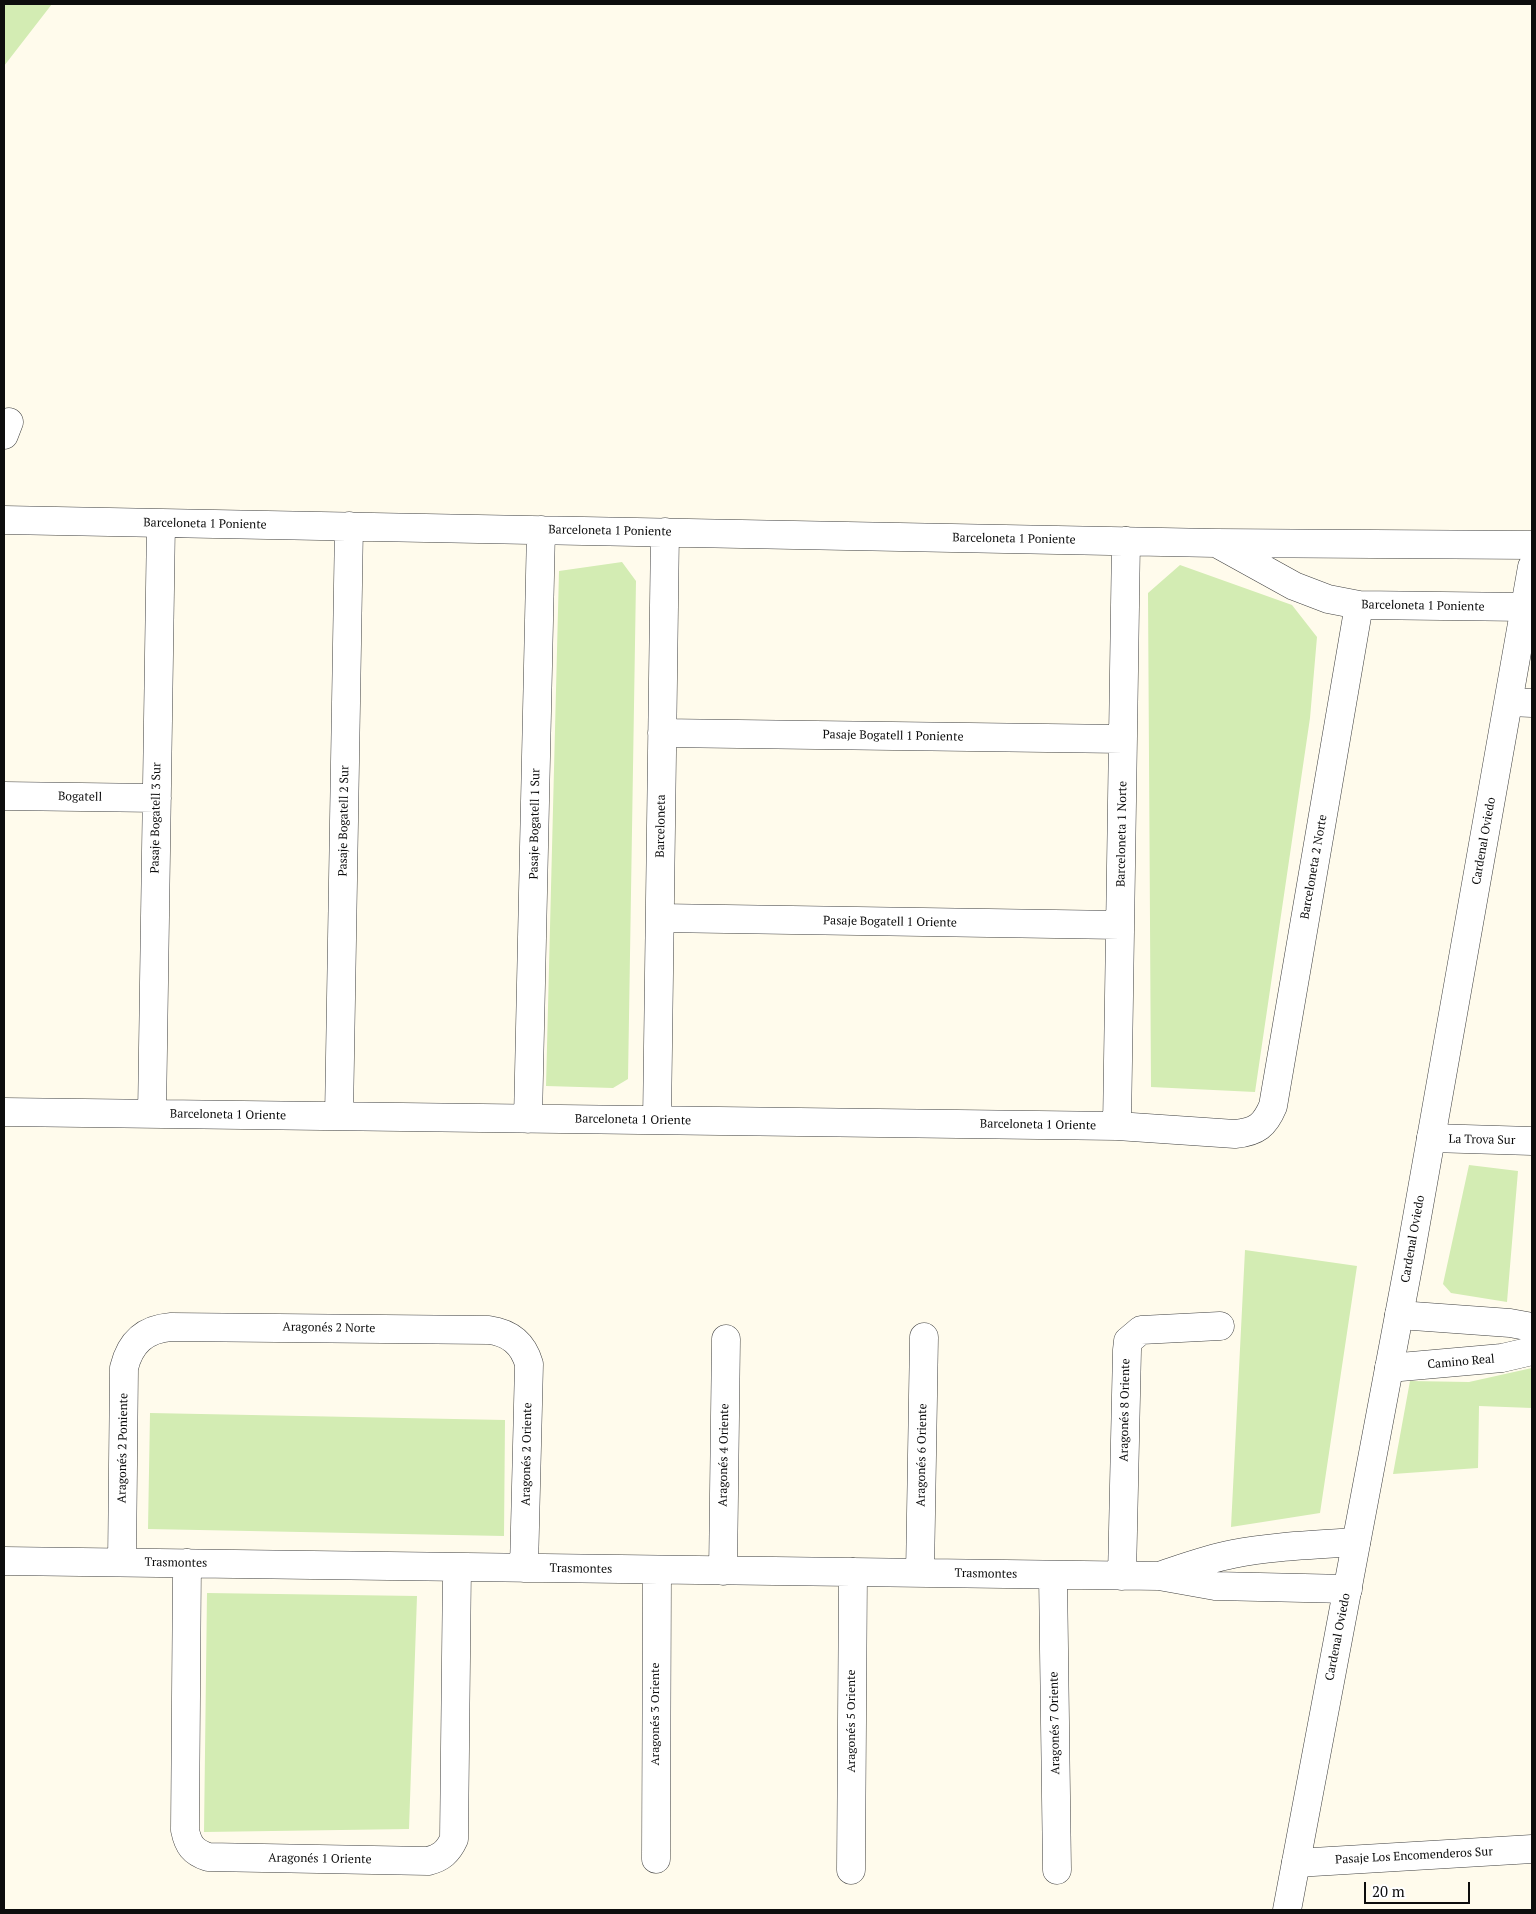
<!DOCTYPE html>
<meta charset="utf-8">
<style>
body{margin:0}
#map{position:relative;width:1536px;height:1914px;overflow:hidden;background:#fffbec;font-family:"PT Serif",serif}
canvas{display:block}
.frame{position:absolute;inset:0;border:5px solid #0d0d0d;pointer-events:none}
.scale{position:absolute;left:1364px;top:1882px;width:106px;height:22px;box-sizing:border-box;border:2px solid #0d0d0d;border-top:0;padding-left:6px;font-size:15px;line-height:18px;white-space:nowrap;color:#0d0d0d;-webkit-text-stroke:4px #fff;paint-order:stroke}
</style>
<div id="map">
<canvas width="1536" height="1914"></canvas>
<div class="frame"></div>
<div class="scale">20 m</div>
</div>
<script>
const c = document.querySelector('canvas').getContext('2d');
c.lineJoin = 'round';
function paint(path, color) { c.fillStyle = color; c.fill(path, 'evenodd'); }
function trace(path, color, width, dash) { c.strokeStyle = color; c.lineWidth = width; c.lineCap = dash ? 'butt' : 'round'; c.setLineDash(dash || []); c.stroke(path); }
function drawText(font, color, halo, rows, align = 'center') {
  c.font = font + ' "PT Serif",serif'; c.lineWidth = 5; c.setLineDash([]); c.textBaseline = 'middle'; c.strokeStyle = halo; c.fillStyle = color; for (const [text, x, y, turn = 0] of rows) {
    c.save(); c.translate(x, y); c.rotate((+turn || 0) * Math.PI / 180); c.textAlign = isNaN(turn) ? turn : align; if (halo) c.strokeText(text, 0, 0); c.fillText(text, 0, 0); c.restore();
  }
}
paint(new Path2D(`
 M 4,4 L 52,4 L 4,66 Z
 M 622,562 L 636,581 L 628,1079 L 613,1088 L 546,1086 L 559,571 Z
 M 1180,565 L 1292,605 L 1317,637 L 1310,718 L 1255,1092 L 1151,1087 L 1148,593 Z
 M 1469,1165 L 1518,1171 L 1507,1302 L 1451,1293 L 1443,1284 Z
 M 1245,1250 L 1357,1266 L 1320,1513 L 1231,1527 Z
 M 1532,1368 L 1532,1408 L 1479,1406 L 1478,1468 L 1393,1474 L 1410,1381 L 1469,1382 Z
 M 150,1413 L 505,1420 L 504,1536 L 148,1529 Z
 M 207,1593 L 417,1596 L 409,1829 L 204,1832 Z`), '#d3ecb3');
const minor = new Path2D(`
 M 4,435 L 9,422
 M 4,520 L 1215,543 L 1532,545
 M 1218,544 L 1294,586 L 1328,599 L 1359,605 L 1525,607
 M 1509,702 L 1532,703
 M 662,733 L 1123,739
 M 4,796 L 157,798
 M 660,918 L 1120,925
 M 4,1112 L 1117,1126 L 1235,1134 C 1257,1132 1265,1125 1273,1106 L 1359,605
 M 152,1114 L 161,523
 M 339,1116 L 349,526
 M 528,1119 L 541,530
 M 657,1120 L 665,532
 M 1117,1126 L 1126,541
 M 1431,1138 L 1532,1141
 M 1399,1315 L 1510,1323 L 1532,1327
 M 1389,1368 L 1502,1358 L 1532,1351
 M 4,1561 L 1159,1576 L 1215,1586 L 1348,1589
 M 122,1562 L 124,1368 C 130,1343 145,1329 171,1327 L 489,1330 C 510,1333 523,1343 529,1364 L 524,1568
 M 187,1563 L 185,1830 C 188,1845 193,1852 208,1857 L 428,1861 C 441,1858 448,1852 454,1839 L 457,1567
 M 723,1571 L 726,1339
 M 920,1573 L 924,1337
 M 1053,1575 L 1057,1870
 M 1122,1576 L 1127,1350 L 1128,1341 L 1141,1330 L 1220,1326
 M 1159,1576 C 1183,1568 1207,1559 1233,1554 C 1273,1546 1315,1545 1356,1542
 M 656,1859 L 657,1570
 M 1296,1863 L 1532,1849
 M 851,1870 L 853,1572`);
const tertiary = new Path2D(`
 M 1287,1910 L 1410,1257 L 1532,567`);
trace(minor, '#404040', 29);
trace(tertiary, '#404040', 29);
trace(minor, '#fff', 28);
trace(tertiary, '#fff', 28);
drawText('12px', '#0d0d0d', '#fff', [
 ["Barceloneta 1 Poniente",205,524,1],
 ["Barceloneta 1 Poniente",610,531,1],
 ["Barceloneta 1 Poniente",1014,539,1],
 ["Barceloneta 1 Poniente",1423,606,1],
 ["Pasaje Bogatell 1 Poniente",893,736,1],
 ["Bogatell",80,797,1],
 ["Pasaje Bogatell 3 Sur",156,818,-89],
 ["Pasaje Bogatell 2 Sur",344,821,-89],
 ["Pasaje Bogatell 1 Sur",535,824,-89],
 ["Barceloneta",661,826,-89],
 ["Barceloneta 1 Norte",1122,834,-89],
 ["Cardenal Oviedo",1484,841,-80],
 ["Barceloneta 2 Norte",1314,867,-80],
 ["Pasaje Bogatell 1 Oriente",890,922,1],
 ["Barceloneta 1 Oriente",228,1115,1],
 ["Barceloneta 1 Oriente",633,1120,1],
 ["Barceloneta 1 Oriente",1038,1125,1],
 ["La Trova Sur",1482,1140,1],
 ["Cardenal Oviedo",1413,1239,-80],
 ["Aragonés 2 Norte",329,1328,1],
 ["Camino Real",1461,1362,-5],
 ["Aragonés 8 Oriente",1125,1410,-89],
 ["Aragonés 2 Poniente",123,1448,-89],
 ["Aragonés 2 Oriente",527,1454,-89],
 ["Aragonés 4 Oriente",724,1455,-89],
 ["Aragonés 6 Oriente",922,1455,-89],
 ["Trasmontes",176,1563,1],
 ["Trasmontes",581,1569,1],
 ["Trasmontes",986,1574,1],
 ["Cardenal Oviedo",1338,1637,-79],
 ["Aragonés 3 Oriente",656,1714,-90],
 ["Aragonés 5 Oriente",852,1721,-90],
 ["Aragonés 7 Oriente",1055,1723,-91],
 ["Pasaje Los Encomenderos Sur",1414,1856,-3],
 ["Aragonés 1 Oriente",320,1859,1]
]);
</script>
